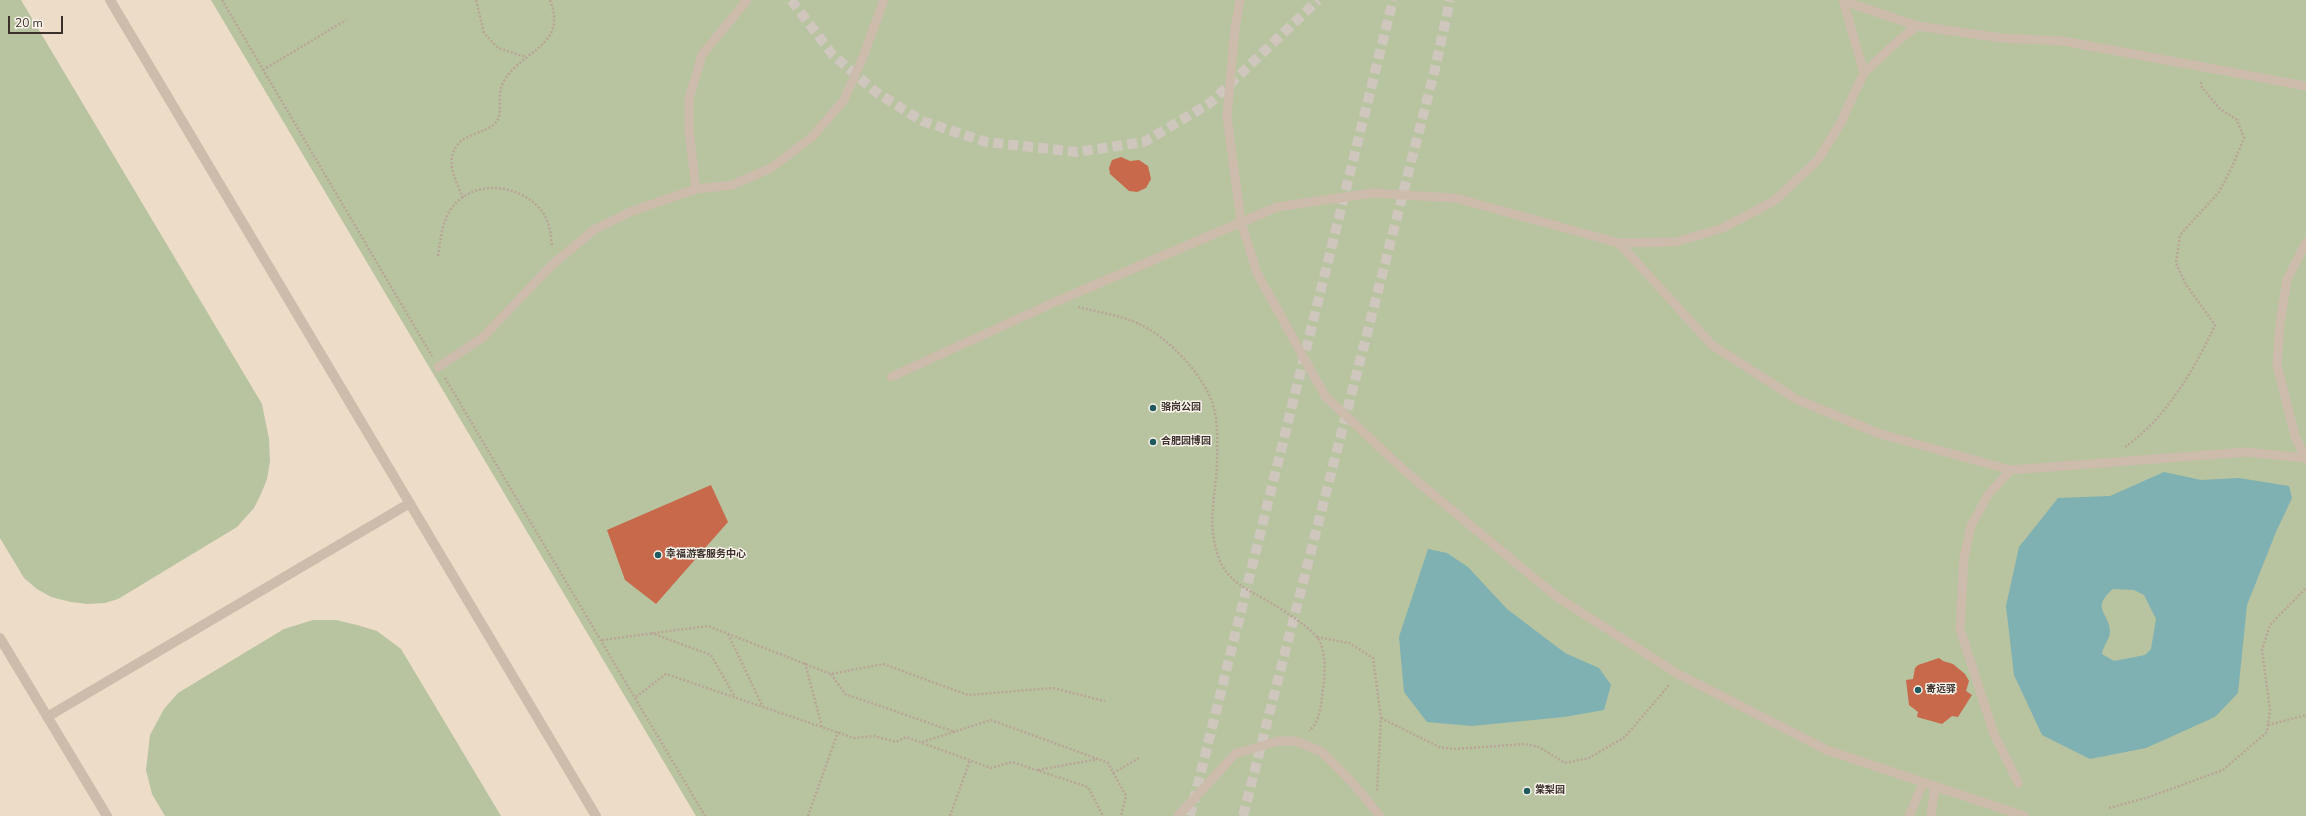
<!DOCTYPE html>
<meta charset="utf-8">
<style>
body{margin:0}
#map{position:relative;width:2306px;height:816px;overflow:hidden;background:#f4ebe1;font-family:"Nunito Sans",sans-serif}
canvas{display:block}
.scale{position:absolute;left:8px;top:16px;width:55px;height:18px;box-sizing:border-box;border:2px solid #3b302b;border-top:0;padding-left:5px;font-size:12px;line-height:14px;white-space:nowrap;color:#3b302b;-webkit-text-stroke:3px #fbf5ee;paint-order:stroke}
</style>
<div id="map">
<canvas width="2306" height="816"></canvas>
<div class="scale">20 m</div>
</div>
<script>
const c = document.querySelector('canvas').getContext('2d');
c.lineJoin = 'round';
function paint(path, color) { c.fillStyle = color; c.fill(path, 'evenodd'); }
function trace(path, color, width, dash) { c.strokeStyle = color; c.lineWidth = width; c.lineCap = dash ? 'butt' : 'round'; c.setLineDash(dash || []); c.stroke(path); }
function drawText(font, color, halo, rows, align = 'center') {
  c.font = font + ' "Nunito Sans","Noto Sans SC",sans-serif'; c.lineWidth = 3; c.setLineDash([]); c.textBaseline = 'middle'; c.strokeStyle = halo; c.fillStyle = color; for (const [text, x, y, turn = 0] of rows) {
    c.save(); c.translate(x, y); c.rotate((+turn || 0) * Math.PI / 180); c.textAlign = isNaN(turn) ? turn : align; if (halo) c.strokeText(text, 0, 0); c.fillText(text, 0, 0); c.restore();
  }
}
paint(new Path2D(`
 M 0,0 L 2306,0 L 2306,816 L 0,816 Z`), '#b8c4a0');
paint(new Path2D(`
 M 21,0 L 211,0 L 696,816 L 501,816 L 401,649 L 377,631 L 357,625 L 336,620 L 313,620 L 284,629 L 178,693 L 164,709 L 150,735 L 146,770 L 152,794 L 165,816 L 0,816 L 0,538 L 24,578 L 37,589 L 51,597 L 71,602 L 87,604 L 105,603 L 118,599 L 237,527 L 254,508 L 261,494 L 267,479 L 270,461 L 269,439 L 262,404 Z`), '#ecdcc8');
paint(new Path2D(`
 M 2164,472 L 2201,480 L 2239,478 L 2289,486 L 2292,498 L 2276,532 L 2247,605 L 2238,693 L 2215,717 L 2146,748 L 2090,759 L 2042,735 L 2014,675 L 2006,606 L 2019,547 L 2058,498 L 2110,496 ZM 2113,589 L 2134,590 L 2144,595 L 2156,619 L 2151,649 L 2145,655 L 2114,661 L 2102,654 C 2103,645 2110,640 2110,631 C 2109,612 2090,609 2113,589 Z
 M 1428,549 L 1447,553 L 1468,567 L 1507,609 L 1565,653 L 1599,668 L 1611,685 L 1604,710 L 1564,717 L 1472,726 L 1427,722 L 1404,692 L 1399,637 Z`), '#7fb0b2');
paint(new Path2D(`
 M 1121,157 L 1130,161 L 1139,160 L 1148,166 L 1151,179 L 1146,188 L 1137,192 L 1129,191 L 1110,174 L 1109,168 L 1112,160 Z
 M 711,485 L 728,522 L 656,604 L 625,580 L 607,530 Z
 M 1939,658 L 1943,661 L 1953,664 L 1965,674 L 1969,681 L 1966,691 L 1972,695 L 1958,717 L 1952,716 L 1942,724 L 1917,717 L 1918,712 L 1909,705 L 1906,680 L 1913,679 L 1915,668 L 1918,665 Z`), '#c8694b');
trace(new Path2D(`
 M 791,0 L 833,55 L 876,92 L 922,121 L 986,142 L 1077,152 L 1144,142 L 1210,103 L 1318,0
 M 1190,816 L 1393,0
 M 1243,816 L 1435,69 L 1450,0`), '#cfc6bd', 10, [10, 5]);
trace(new Path2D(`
 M 222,0 L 432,356
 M 476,0 L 484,33 L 498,48 L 526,57
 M 263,70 L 346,20
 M 463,198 C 456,180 443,159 460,142 C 465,137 476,134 482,131 C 487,129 494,126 497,121 C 503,110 497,97 502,85 C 518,50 569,48 550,0
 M 438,256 C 441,240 441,223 451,209 C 473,177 524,184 544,214 C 550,224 551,235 552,247
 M 1078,307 C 1098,312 1119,315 1137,323 C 1167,336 1201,372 1212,402 C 1219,421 1217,446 1217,465 C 1215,501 1206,526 1220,561 C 1227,578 1242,587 1257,595 C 1272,603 1306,624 1316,636 C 1327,649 1325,674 1323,689 C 1321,705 1321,720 1309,731
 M 445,378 L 705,816
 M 2125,447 C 2166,418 2194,370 2215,325 L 2185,283 L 2176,263 L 2180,235 L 2219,192 L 2232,167 L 2244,138 L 2237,120 L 2219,108 L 2201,86 L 2201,81
 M 651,633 L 711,655 L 735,697
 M 728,634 L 763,707
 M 1317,637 L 1349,643 L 1373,658 L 1381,718 L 1377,792
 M 602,640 L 708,626 L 831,674 L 883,664 L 968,695 L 1053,688 L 1105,701
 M 805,663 L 822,727
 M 831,674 L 845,694 L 955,732
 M 636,697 L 666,674 L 854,738 L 874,736 L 896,742 L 906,737 L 991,768 L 1012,762 L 1088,787 L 1103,816
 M 1381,718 L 1439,747 L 1455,749 L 1525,744 L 1539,747 L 1565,763 L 1589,758 L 1625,737 L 1670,684
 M 2268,725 L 2306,715
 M 922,742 L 991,720 L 1098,759 L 1108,763 L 1126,796 L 1121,816
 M 1038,770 L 1098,759
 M 1113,773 L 1139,758
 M 2109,808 L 2146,798 L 2223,770 L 2267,732 L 2270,710 L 2262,650 L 2270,625 L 2306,588
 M 808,816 L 838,732
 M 950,816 L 970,760`), '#b9a596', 2.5, [2, 2]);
trace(new Path2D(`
 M 1240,0 L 1235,29 L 1227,116 L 1241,222 L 1257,273 L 1325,396 L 1406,472 L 1557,597 L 1678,674 L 1827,750 L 2024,816
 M 1843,0 L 1864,73
 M 1844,1 L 1917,26 L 2002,38 L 2063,41 L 2306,86
 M 696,189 L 689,130 L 689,99 L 702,55 L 747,0
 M 1619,243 L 1712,345 L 1796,399 L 1880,434 L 2011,470 L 2246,452 L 2305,458
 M 2306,243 L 2287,279 L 2280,324 L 2277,365 L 2295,436 L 2306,459
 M 438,367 L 482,338 L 552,265 L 595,229 L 630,212 L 696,189 L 732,185 L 771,168 L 812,137 L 844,100 L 863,57 L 884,0
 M 891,377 L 1055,302 L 1277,207 L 1372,193 L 1455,198 L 1619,243 L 1676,242 L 1723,228 L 1774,201 L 1817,161 L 1840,124 L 1864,73 L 1899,40 L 1917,26
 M 2011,470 L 1987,496 L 1971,526 L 1964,558 L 1960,629 L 1994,734 L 2018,783
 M 1178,816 L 1235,754 L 1278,741 L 1296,741 L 1322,752 L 1352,782 L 1380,816
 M 1909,816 L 1923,783
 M 1931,816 L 1935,786`), '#cdbbac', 9);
trace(new Path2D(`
 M 110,0 L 596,816
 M 0,638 L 107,816
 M 47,717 L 410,503`), '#cdbbac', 10);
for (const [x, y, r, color] of [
 [1153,408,4,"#1f5a5e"],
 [1153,442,4,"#1f5a5e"],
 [658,555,4,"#1f5a5e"],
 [1918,690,4,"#1f5a5e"],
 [1527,791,4,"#1f5a5e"]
]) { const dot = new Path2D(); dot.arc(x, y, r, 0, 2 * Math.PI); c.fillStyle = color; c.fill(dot); trace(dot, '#fbf5ee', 1.5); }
drawText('bold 10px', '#3b302b', '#fbf5ee', [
 ["骆岗公园",1161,408],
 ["合肥园博园",1161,442],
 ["幸福游客服务中心",666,555],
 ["寄远驿",1926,690],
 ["棠梨园",1535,791]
], 'left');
</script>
